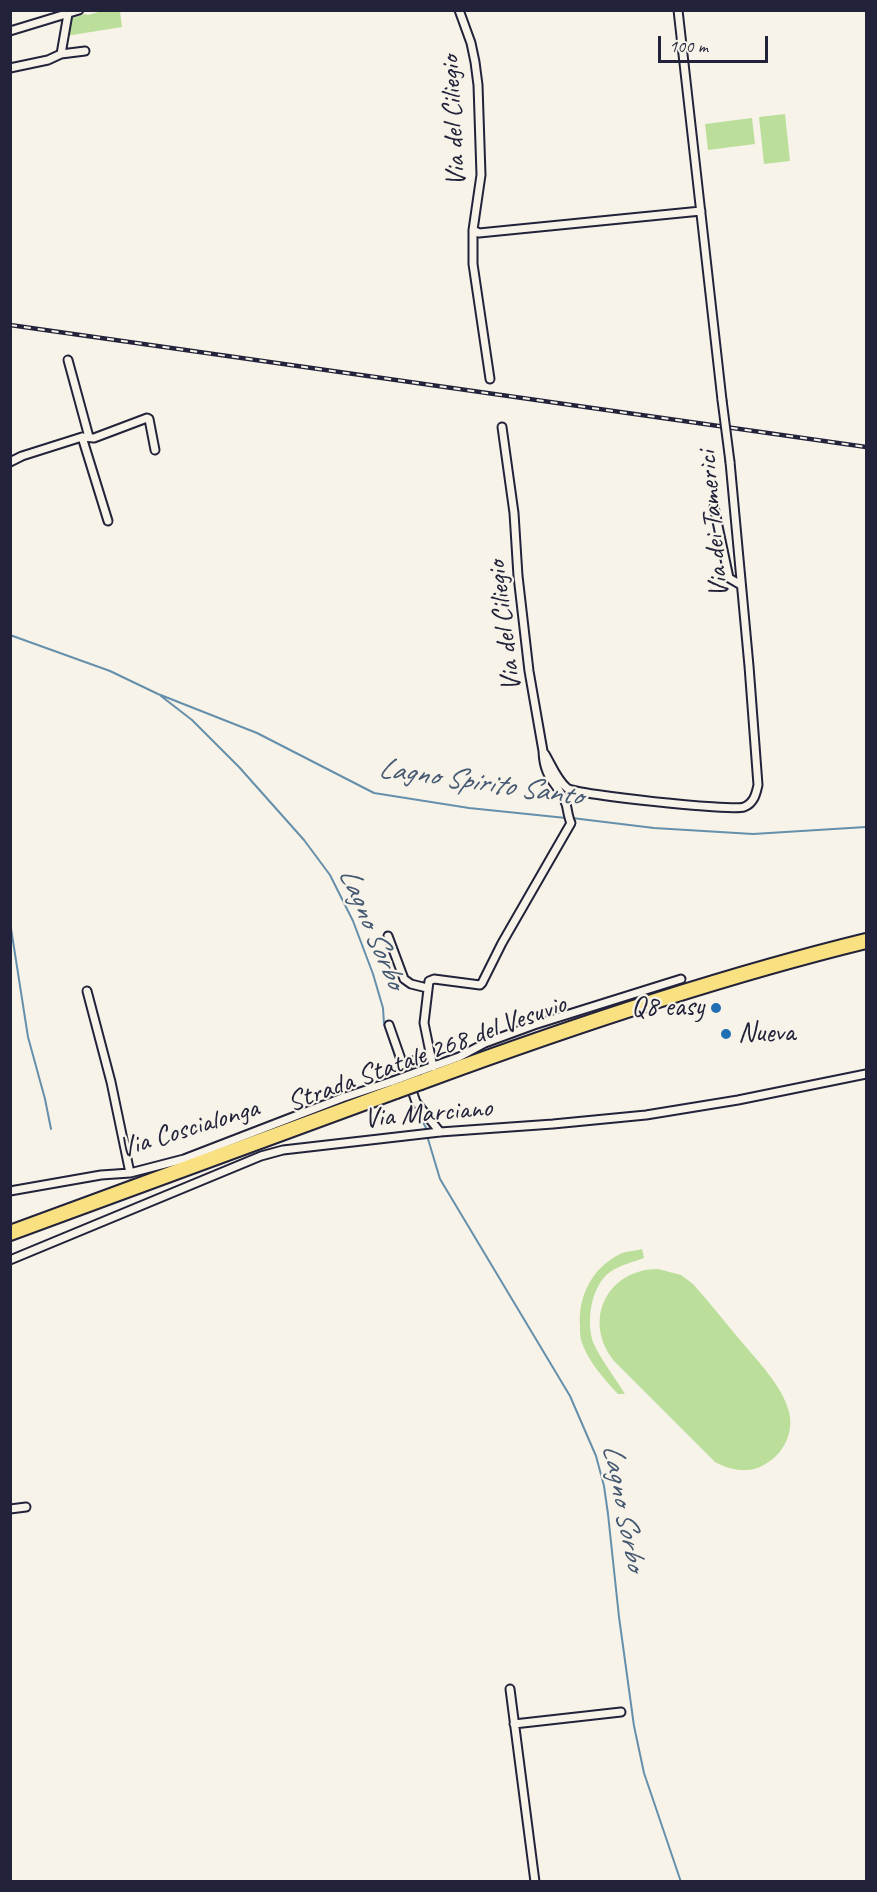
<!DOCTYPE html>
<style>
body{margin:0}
#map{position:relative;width:877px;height:1892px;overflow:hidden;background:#f7f3e8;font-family:Caveat,sans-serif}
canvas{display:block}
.frame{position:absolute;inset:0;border:12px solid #22223b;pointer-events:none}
.scale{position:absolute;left:658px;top:36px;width:110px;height:27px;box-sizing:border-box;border:3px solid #22223b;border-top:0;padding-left:8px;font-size:18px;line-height:21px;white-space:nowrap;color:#22223b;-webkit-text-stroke:4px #f7f3e8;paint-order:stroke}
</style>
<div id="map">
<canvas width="877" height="1892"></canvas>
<div class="frame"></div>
<div class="scale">100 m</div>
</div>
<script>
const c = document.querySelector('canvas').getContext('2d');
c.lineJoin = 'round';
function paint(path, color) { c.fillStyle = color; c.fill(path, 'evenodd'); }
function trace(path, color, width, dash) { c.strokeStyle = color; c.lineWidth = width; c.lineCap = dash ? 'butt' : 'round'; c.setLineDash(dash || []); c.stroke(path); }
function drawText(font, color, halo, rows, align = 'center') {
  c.font = font + ' Caveat,sans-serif'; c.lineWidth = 4.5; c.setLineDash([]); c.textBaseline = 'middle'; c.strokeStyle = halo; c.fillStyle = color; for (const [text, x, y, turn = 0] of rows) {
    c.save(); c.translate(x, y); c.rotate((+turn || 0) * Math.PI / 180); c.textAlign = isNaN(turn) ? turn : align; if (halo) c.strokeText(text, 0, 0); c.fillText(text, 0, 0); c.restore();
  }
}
paint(new Path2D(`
 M 102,11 L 120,11 L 122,27 L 66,36 L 69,19 L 85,14 L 88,15 Z
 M 785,114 L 790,161 L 764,164 L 759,117 Z
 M 752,118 L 755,144 L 708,150 L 705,124 Z
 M 642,1249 L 644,1258 C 633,1262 620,1265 610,1272 C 591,1286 586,1321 593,1342 C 599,1357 616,1379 625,1394 L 618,1394 C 604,1379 587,1360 581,1340 C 580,1336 580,1331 580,1326 C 578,1296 592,1268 620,1254 C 626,1251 635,1251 642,1249 Z
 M 658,1269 L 681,1275 L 693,1284 C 709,1302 725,1322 740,1340 C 757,1360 783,1387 789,1412 C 794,1432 784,1453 767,1463 C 751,1474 731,1471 715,1462 L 616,1363 C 581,1323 606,1269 658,1269 Z`), '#bbdf9a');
trace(new Path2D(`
 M 10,635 L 110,671 L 158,694 L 257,733 L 374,793 L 469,808 L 566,818
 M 161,696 L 192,720 L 239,767 L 304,840 L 330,875 L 353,921 L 373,974 L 383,1008 L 384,1024 L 402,1077
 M 572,818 L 654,828 L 753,834 L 866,827
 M 10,922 L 28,1037 L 45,1099 L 51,1129
 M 414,1104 L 426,1128
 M 428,1139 L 440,1179 L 570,1396 L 596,1456 L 604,1486 L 608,1514 L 619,1617 L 634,1726 L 644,1773 L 681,1882`), '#658faa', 2);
const street = new Path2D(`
 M 459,10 L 471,43 L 475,62 L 478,85 L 481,175 L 473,230 L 473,264 L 490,379
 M 678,10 L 722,400
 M 10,31 L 79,10
 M 61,54 L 85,51
 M 10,68 L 48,60 L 61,54 L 68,14
 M 473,230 L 479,233 L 701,211
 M 68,360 L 89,437
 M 82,437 L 108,521
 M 10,462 L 22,456 L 82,437 L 94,438 L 147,418 L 149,419 L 155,450
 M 714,507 L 729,578 L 741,585
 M 545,754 C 551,764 557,780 567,788 C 577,795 731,811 744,807 C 754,803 756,794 758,785 L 749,666 L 730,462
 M 388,936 L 404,979 L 411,984 L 427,988
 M 87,991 L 111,1082 L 130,1173
 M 389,1025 L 416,1102 L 440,1132
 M 403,1066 L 420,1058 L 430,1055
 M 433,1067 L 424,1023 L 429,981 L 434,979 L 480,985 L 482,983 L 502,943 L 571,823 C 568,817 568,811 566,804 C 558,782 544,781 543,751 L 529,671 L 518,576 L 514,513 L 502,427
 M 420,1071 L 459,1057 L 485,1043 L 534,1025 L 681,979
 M 10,1191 L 101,1175 L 130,1173 L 184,1159 L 342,1098 L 393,1081
 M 10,1260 L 261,1156 L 283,1150 L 440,1132 L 553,1124 L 646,1115 L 738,1100 L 866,1074
 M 10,1509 L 26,1507
 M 510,1689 L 535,1882
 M 514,1724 L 621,1712`);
const highway = new Path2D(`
 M 421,1082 C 567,1028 715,978 866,941
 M 10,1233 L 396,1091`);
trace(street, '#22223b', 11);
trace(highway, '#22223b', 18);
trace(street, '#f7f3e8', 7);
trace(highway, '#f9e181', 14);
const rail = new Path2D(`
 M 10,325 L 866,447`);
trace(rail, '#22223b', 4.5);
trace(rail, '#f7f3e8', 2, [7]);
const streetBridge = new Path2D(`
 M 722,400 L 730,462
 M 393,1081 L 420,1071`);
const highwayBridge = new Path2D(`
 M 396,1091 L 421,1082`);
trace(streetBridge, '#22223b', 11, []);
trace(highwayBridge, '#22223b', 18, []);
trace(streetBridge, '#f7f3e8', 7);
trace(highwayBridge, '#f9e181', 14);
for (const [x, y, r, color] of [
 [716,1008,6,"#1f6fb2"],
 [726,1034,6,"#1f6fb2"]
]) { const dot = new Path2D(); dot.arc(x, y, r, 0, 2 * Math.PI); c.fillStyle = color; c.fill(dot); trace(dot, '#f7f3e8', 2); }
drawText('28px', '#22223b', '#f7f3e8', [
 ["Via del Ciliegio",454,121,-93],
 ["Via dei Tamerici",714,524,-95],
 ["Via del Ciliegio",505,626,-97],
 ["Strada Statale 268 del Vesuvio",427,1054,-20],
 ["Via Marciano",428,1114,-5],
 ["Via Coscialonga",189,1129,-17]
]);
drawText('28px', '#22223b', '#f7f3e8', [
 ["Q8 easy",704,1008],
 ["Nueva",738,1034,"left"]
], 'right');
drawText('italic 30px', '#445872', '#f7f3e8', [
 ["Lagno Spirito Santo",480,783,8],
 ["Lagno Sorbo",371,928,67],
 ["Lagno Sorbo",623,1507,79]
]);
</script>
